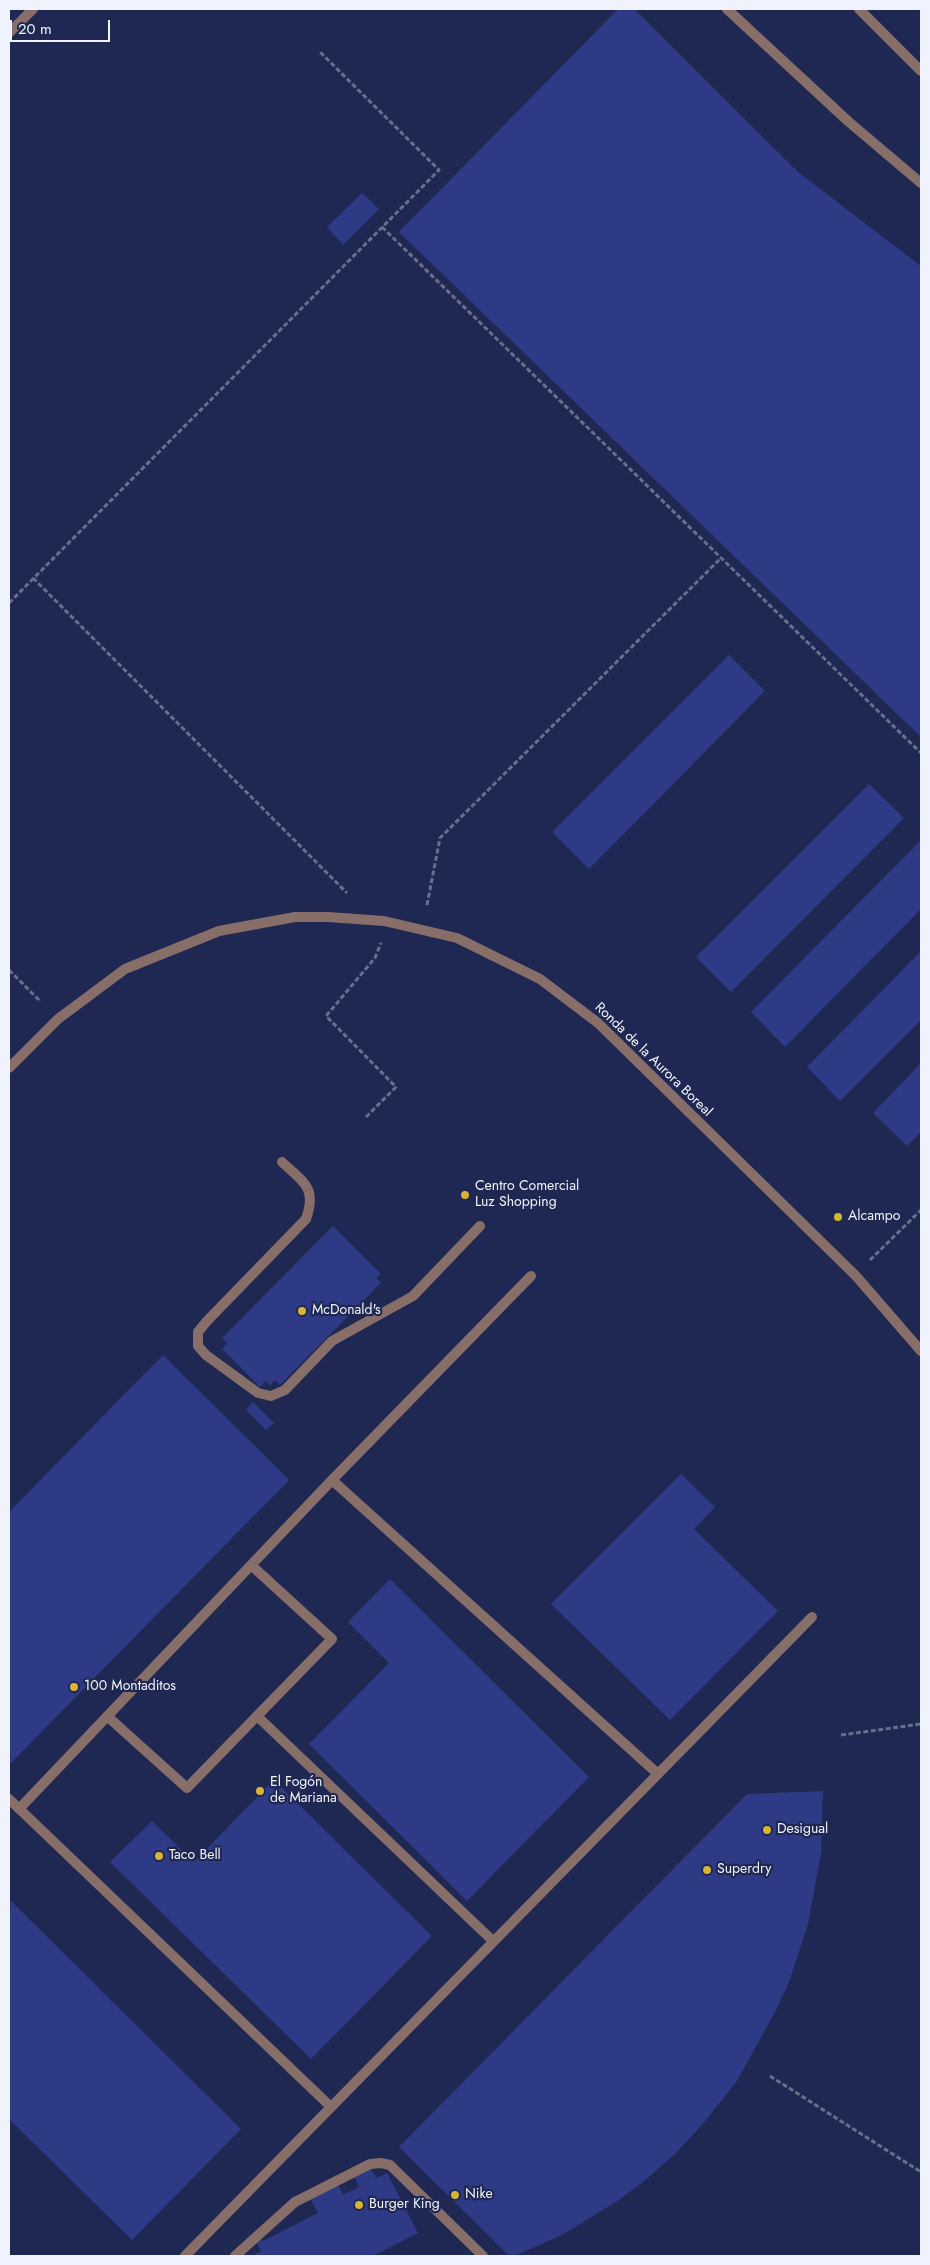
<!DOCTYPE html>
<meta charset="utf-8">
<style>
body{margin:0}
#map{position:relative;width:930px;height:2265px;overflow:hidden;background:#1f2852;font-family:Jost,sans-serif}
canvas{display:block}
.frame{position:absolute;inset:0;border:10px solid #f0f3fe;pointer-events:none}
.scale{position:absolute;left:10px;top:20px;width:100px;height:22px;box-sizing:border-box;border:2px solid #f0f3fe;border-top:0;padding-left:6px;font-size:15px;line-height:18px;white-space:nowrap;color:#f0f3fe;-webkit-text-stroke:4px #1f2852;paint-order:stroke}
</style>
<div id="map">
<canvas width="930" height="2265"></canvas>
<div class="frame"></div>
<div class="scale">20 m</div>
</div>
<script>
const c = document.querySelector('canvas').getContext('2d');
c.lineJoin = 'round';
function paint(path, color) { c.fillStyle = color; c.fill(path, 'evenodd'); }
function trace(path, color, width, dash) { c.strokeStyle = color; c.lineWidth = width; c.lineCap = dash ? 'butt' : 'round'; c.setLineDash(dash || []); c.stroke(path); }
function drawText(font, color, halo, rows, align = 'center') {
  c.font = font + ' Jost,sans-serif'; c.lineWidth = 4.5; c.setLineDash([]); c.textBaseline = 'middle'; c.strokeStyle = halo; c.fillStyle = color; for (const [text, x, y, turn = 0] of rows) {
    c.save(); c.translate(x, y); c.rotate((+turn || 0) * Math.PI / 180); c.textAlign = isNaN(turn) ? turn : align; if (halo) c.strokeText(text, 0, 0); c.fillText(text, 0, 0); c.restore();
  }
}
paint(new Path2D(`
 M 618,9 L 634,9 L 798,172 L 921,266 L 921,737 L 399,232 Z
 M 362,193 L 379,209 L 343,245 L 327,227 Z
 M 729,655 L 765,691 L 589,869 L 552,832 Z
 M 869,784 L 904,818 L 731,992 L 696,957 Z
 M 921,840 L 921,909 L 785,1047 L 751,1012 Z
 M 921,951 L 921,1020 L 840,1101 L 807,1067 Z
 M 921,1063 L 921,1132 L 907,1146 L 873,1113 Z
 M 333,1226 L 381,1274 L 376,1278 L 381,1283 L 280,1385 L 275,1380 L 270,1386 L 266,1381 L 260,1387 L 222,1349 L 227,1343 L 222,1338 Z
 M 163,1355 L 289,1480 L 10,1764 L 9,1512 Z
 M 253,1402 L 274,1423 L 266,1430 L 246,1410 Z
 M 681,1474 L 715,1507 L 694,1529 L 778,1611 L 670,1720 L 551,1604 Z
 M 390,1579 L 589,1777 L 467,1901 L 309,1744 L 389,1663 L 348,1622 Z
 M 274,1780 L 432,1936 L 311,2059 L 110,1862 L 152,1821 L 194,1862 Z
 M 823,1791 L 821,1854 L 808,1924 L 789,1982 L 776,2010 L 737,2081 L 702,2125 L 675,2154 L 644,2181 L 616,2202 L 562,2235 L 514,2256 L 509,2256 L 399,2147 L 747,1794 Z
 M 9,1899 L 241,2129 L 132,2240 L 9,2119 Z
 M 369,2166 L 376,2178 L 387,2173 L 418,2233 L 373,2256 L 251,2256 L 261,2251 L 257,2242 L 262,2240 L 263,2241 L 318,2213 L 309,2196 L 337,2182 L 343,2195 L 359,2187 L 353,2174 Z`), '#2e3a86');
trace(new Path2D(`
 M 382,227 L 921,753
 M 33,578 L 347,893
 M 9,603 L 439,170 L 319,51
 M 427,905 L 440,838 L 721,558
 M 9,970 L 41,1002
 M 366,1117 L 396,1087 L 326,1016 L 375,958 L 381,943
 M 870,1260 L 921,1210
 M 841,1735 L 921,1724
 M 770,2076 L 921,2172`), '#686f8e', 3, [5, 2.5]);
trace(new Path2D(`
 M 727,9 L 849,122 L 921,183
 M 9,33 L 33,9
 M 282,1162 C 304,1183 317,1187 306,1219 L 207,1321 L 198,1332 L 198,1346 L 206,1355 L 258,1393 L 271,1396 L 285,1390 L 332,1341 L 413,1296 L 480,1226
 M 235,2256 L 295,2202 L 370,2164 L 381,2163 L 390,2165 L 483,2256`), '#886e68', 10);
trace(new Path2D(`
 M 859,9 L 921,71
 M 9,1068 L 58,1019 L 125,969 L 219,931 L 295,917 L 328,917 L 384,921 L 457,938 L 540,979 L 598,1023 L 856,1276 L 921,1351
 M 332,1480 L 658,1774
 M 251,1565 L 332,1639 L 257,1716 L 493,1941
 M 107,1716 L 187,1788 L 257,1716
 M 9,1799 L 330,2106
 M 19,1809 L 332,1480 L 531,1276
 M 185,2256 L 812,1617`), '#886e68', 10);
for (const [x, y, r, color] of [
 [465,1195,5,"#d8b434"],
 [838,1217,5,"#d8b434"],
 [302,1311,5,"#d8b434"],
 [74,1687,5,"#d8b434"],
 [260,1791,5,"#d8b434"],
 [767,1830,5,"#d8b434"],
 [159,1856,5,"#d8b434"],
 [707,1870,5,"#d8b434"],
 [455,2195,5,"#d8b434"],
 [359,2205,5,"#d8b434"]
]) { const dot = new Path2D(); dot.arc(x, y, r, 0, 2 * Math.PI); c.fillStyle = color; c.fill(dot); trace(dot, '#1f2852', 2); }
drawText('14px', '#f0f3fe', '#1f2852', [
 ["Ronda de la Aurora Boreal",653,1060,44]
]);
drawText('14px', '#f0f3fe', '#1f2852', [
 ["Centro Comercial",475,1187],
 ["Luz Shopping",475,1203],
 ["Alcampo",848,1217],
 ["McDonald's",312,1311],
 ["100 Montaditos",84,1687],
 ["El Fogón",270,1783],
 ["de Mariana",270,1799],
 ["Desigual",777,1830],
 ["Taco Bell",169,1856],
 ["Superdry",717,1870],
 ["Nike",465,2195],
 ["Burger King",369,2205]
], 'left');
</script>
